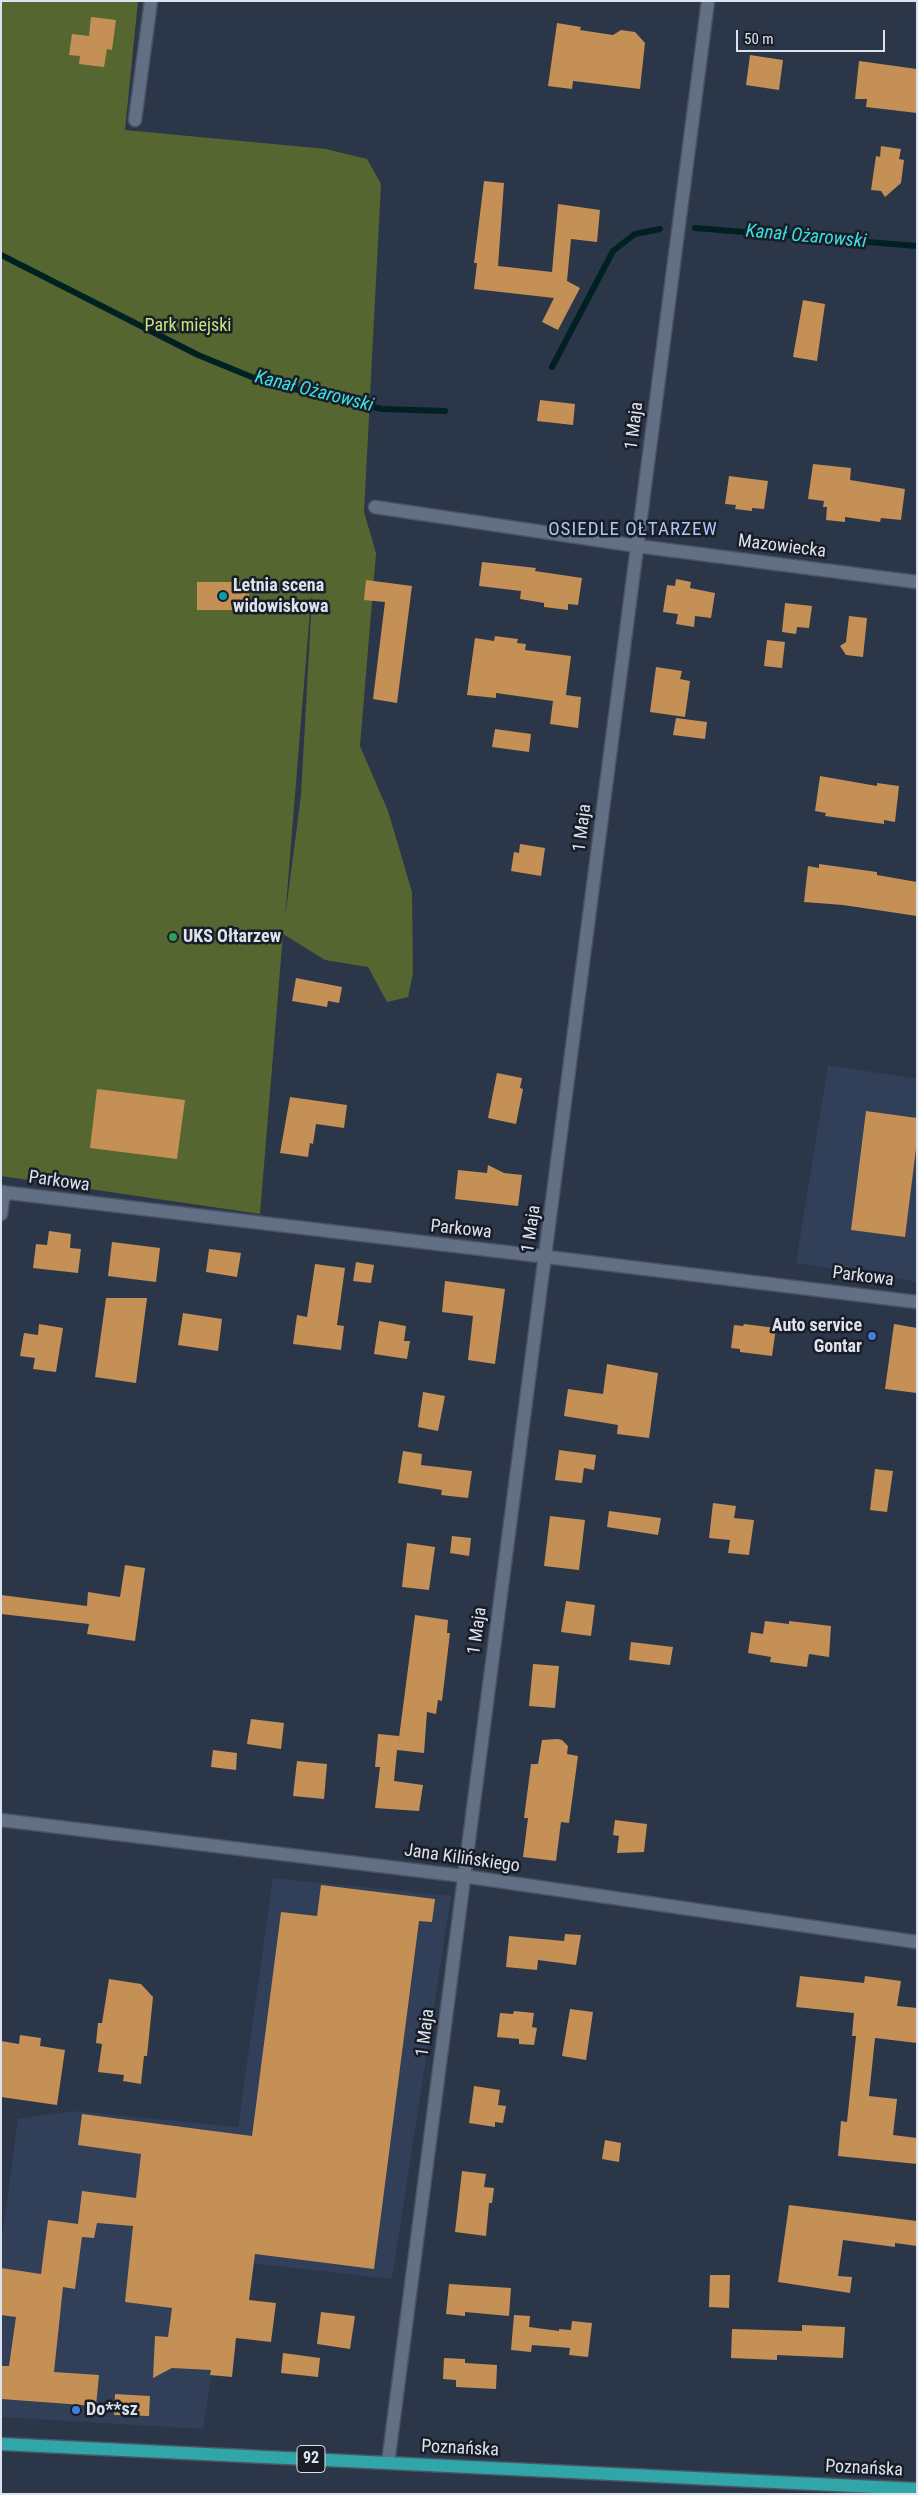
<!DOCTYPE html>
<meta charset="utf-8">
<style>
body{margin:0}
#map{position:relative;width:918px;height:2495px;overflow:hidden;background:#2b3649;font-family:"Roboto Condensed",sans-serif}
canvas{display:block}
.frame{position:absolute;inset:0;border:2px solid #dce3ef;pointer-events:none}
.scale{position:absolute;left:736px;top:30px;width:149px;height:22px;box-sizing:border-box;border:2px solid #dce3ef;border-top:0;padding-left:6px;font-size:15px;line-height:18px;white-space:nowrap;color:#dce3ef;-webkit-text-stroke:4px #181d26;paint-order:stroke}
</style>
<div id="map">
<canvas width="918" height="2495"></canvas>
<div class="frame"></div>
<div class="scale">50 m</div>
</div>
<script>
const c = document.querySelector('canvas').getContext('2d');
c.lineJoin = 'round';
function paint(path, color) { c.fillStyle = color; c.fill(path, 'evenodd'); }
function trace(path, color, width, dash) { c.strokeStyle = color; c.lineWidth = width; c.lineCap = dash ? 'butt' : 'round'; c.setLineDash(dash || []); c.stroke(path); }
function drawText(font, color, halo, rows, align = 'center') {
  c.font = font + ' "Roboto Condensed",sans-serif'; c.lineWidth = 5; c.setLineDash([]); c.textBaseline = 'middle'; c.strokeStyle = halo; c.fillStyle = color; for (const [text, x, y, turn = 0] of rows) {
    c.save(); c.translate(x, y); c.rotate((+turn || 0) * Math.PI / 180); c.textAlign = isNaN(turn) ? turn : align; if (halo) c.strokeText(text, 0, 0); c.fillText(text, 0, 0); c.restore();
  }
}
paint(new Path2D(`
 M 828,1065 L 917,1079 L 917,1282 L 796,1263 Z
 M 273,1878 L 451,1896 L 392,2279 L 229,2261 L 203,2429 L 1,2417 L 1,2244 L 18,2119 L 72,2111 L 238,2127 Z`), '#313f58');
paint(new Path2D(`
 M 1,1 L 138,1 L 125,130 L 326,149 L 367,159 L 381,184 L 364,512 L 376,553 L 360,746 L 388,811 L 412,892 L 413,973 L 408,997 L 387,1002 L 368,967 L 325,960 L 283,934 L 260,1214 L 1,1176 ZM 312,597 L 301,795 L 285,918 L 311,598 Z`), '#556631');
trace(new Path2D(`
 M 695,228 L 917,246
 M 1,255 L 198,355 L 264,382 L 382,409 L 445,411
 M 552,367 L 613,251 L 635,234 L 660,229`), '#002122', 6);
paint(new Path2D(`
 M 91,17 L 116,20 L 112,50 L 107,49 L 104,67 L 79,64 L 80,56 L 69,55 L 72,34 L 89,36 Z
 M 557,23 L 581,27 L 580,30 L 613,35 L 621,30 L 635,32 L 645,43 L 640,89 L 573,81 L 572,89 L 548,86 Z
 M 750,55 L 783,60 L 779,90 L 746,85 Z
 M 859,61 L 917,69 L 917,113 L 866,107 L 867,99 L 855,99 Z
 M 881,146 L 901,149 L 899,159 L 904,160 L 901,183 L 885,197 L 881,191 L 871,190 L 876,156 L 880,157 Z
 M 484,181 L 504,183 L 498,266 L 552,272 L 558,204 L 600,210 L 597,242 L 571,239 L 567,281 L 580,288 L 558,330 L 542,322 L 554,298 L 474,289 L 477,263 L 474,263 Z
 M 803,300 L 825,304 L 817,361 L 793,357 Z
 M 540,400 L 575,404 L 573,425 L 537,421 Z
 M 813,464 L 851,468 L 850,480 L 905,489 L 901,520 L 881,518 L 880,522 L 845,517 L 845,522 L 826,520 L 827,507 L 823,507 L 824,501 L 808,499 Z
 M 729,476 L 768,481 L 764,509 L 752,508 L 752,511 L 735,509 L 736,505 L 725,504 Z
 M 482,562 L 536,568 L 535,571 L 582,578 L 578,605 L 568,604 L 568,610 L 544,607 L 544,603 L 520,599 L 521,591 L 479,586 Z
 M 676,579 L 691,582 L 690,588 L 715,593 L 711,618 L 695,616 L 694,627 L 676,624 L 678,614 L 663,612 L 667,585 L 675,586 Z
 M 366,580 L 412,586 L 397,703 L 373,699 L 385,602 L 364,600 Z
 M 197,582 L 249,582 L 249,610 L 197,610 Z
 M 785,603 L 812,606 L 809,628 L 797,627 L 796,634 L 782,632 Z
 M 849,616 L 867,618 L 863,657 L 846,655 L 840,646 L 846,642 Z
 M 495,636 L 518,639 L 517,643 L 526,644 L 525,650 L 571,656 L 566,695 L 581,697 L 578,728 L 550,724 L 553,701 L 496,693 L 496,698 L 467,695 L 475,638 L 494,641 Z
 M 767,640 L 785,642 L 782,668 L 764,666 Z
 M 656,667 L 682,671 L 680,679 L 690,681 L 685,717 L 650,712 Z
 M 676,718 L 707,722 L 705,739 L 673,735 Z
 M 495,729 L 531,734 L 529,752 L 492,747 Z
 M 820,776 L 877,786 L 877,783 L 899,786 L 895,822 L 884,820 L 884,824 L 847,819 L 825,816 L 826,813 L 815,811 Z
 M 520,844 L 545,848 L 541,876 L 511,871 L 514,852 L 519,853 Z
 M 819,864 L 877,872 L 877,875 L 917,882 L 917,916 L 843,905 L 804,902 L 808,866 L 819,868 Z
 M 296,978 L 342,987 L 339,1003 L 328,1001 L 327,1007 L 292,1001 Z
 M 497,1073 L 522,1078 L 520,1088 L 523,1089 L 516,1124 L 488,1118 Z
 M 97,1089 L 185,1100 L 177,1159 L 90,1148 Z
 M 290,1097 L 347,1105 L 344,1128 L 316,1124 L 313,1144 L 310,1143 L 308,1157 L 280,1153 Z
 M 866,1111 L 917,1118 L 917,1141 L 905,1237 L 851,1230 Z
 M 488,1165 L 504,1173 L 522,1175 L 518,1206 L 455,1199 L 458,1170 L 487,1173 Z
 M 49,1231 L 71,1234 L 70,1248 L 81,1249 L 78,1273 L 33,1268 L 36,1244 L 47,1245 Z
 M 112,1242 L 160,1248 L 156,1282 L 108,1276 Z
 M 209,1249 L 241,1253 L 237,1277 L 206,1272 Z
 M 356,1262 L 374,1265 L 371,1283 L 353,1281 Z
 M 315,1264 L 345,1268 L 337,1325 L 344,1326 L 341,1350 L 293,1344 L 297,1315 L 307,1317 Z
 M 445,1281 L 505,1289 L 495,1364 L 468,1360 L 473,1316 L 442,1312 Z
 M 106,1298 L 147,1298 L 136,1383 L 95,1377 Z
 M 183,1313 L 222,1319 L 218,1351 L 178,1345 Z
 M 379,1321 L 406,1326 L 404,1341 L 410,1341 L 407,1359 L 374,1354 Z
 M 39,1324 L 63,1328 L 56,1372 L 33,1369 L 35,1358 L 20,1356 L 24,1333 L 38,1335 Z
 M 744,1324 L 776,1328 L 772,1356 L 740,1352 L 740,1349 L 731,1348 L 734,1325 L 743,1326 Z
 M 894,1324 L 917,1328 L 917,1393 L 885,1389 Z
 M 607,1364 L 658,1373 L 649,1438 L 617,1434 L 618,1425 L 564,1416 L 568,1389 L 603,1394 Z
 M 423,1392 L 445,1396 L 438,1431 L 418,1427 Z
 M 559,1450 L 596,1455 L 594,1470 L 584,1468 L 582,1483 L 555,1480 Z
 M 403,1451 L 422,1454 L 421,1465 L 472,1471 L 468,1498 L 441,1495 L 442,1490 L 398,1483 Z
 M 875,1469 L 893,1471 L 887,1512 L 870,1510 Z
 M 713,1503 L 736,1506 L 734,1518 L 754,1520 L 749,1555 L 728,1553 L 730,1540 L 709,1538 Z
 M 609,1511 L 661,1518 L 658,1535 L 607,1527 Z
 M 550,1516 L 585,1520 L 579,1570 L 544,1566 Z
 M 452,1536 L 471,1538 L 469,1556 L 450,1553 Z
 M 407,1543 L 435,1547 L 429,1590 L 402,1587 Z
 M 125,1565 L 145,1568 L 135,1641 L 87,1634 L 89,1624 L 1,1614 L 1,1595 L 87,1606 L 88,1592 L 120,1597 Z
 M 566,1601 L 595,1605 L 591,1636 L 561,1632 Z
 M 415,1615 L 448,1620 L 447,1633 L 450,1633 L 442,1701 L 438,1700 L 436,1714 L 427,1712 L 424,1753 L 397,1750 L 394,1781 L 423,1785 L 419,1811 L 375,1808 L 380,1767 L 375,1767 L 378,1734 L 399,1736 L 398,1745 Z
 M 765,1621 L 789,1624 L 789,1621 L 831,1626 L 829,1657 L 809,1654 L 807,1667 L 770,1662 L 771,1657 L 748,1653 L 751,1632 L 763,1634 Z
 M 631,1642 L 673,1647 L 670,1665 L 629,1660 Z
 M 533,1664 L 559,1666 L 555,1708 L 529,1706 Z
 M 251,1719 L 284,1723 L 281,1749 L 247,1744 Z
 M 557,1739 L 562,1740 L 568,1746 L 567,1754 L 578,1756 L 569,1823 L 561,1822 L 556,1861 L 523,1857 L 528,1818 L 524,1818 L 531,1764 L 538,1764 L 542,1740 Z
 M 213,1750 L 237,1753 L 236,1770 L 211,1767 Z
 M 297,1761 L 327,1764 L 324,1799 L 293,1796 Z
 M 615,1820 L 647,1824 L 644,1852 L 617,1853 L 619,1836 L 613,1835 Z
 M 321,1885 L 435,1899 L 432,1922 L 419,1921 L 374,2269 L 255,2254 L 249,2300 L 276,2303 L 271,2342 L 236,2338 L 232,2377 L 210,2375 L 211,2370 L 172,2368 L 153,2378 L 155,2336 L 168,2337 L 172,2308 L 125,2302 L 133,2226 L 97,2223 L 94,2238 L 82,2237 L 75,2289 L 63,2287 L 54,2372 L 99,2375 L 96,2406 L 1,2399 L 1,2366 L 9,2366 L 16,2317 L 1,2315 L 1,2268 L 41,2274 L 48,2220 L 78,2224 L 82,2191 L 136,2198 L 141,2154 L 78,2145 L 82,2114 L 252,2136 L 281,1912 L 317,1916 Z
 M 565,1934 L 581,1935 L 576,1965 L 538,1960 L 537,1970 L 506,1967 L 509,1936 L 564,1941 Z
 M 800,1976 L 864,1983 L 865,1976 L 901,1981 L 897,2006 L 917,2008 L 917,2043 L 875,2038 L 869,2096 L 897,2099 L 893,2135 L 917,2138 L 917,2164 L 838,2156 L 841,2121 L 847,2122 L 856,2036 L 852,2036 L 854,2013 L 796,2007 Z
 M 109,1979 L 141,1984 L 153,1997 L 147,2056 L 144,2056 L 141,2084 L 123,2081 L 124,2075 L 98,2072 L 102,2044 L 96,2043 L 98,2023 L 102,2023 Z
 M 570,2009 L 593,2012 L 586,2060 L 562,2056 Z
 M 514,2011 L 534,2013 L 532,2027 L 537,2028 L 534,2045 L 519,2044 L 519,2039 L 497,2037 L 500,2013 L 513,2014 Z
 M 20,2035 L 41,2038 L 40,2046 L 65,2050 L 57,2105 L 1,2097 L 1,2041 L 19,2044 Z
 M 474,2086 L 500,2090 L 498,2105 L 506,2106 L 503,2123 L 495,2122 L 495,2127 L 469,2123 Z
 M 605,2140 L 621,2143 L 619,2162 L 602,2159 Z
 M 462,2171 L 486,2174 L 484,2187 L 494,2188 L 492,2203 L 489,2203 L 486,2236 L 455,2232 Z
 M 789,2205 L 917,2221 L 917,2246 L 895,2243 L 895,2247 L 843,2240 L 838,2276 L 852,2277 L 850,2293 L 778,2282 Z
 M 710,2275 L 730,2275 L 729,2308 L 709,2307 Z
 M 449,2284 L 511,2288 L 509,2316 L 465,2312 L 465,2316 L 446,2314 Z
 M 321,2312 L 355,2316 L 350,2349 L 317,2344 Z
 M 514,2315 L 530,2316 L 529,2327 L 559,2331 L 559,2329 L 571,2330 L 572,2321 L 592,2323 L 588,2357 L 569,2355 L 570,2348 L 532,2345 L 531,2352 L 511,2350 Z
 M 802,2325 L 845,2327 L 843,2358 L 777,2355 L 777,2360 L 731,2358 L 732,2329 L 802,2331 Z
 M 283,2353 L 320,2358 L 318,2377 L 281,2373 Z
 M 444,2358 L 465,2359 L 465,2363 L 497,2365 L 496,2389 L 456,2387 L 456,2380 L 443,2379 Z
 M 115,2394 L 150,2396 L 149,2416 L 114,2415 Z`), '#c49055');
const street = new Path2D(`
 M 135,120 L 151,1
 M 375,507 L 637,546 L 917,582
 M 1,1192 C 306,1230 612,1263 917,1302
 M 1,1214 L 4,1192
 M 1,1820 L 463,1876 L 917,1942
 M 388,2463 L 708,1`);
const primary = new Path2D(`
 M 1,2444 L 917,2489`);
trace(street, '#4b5465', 15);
trace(primary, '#4b5465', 15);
trace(street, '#636f85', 12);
trace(primary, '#30a6a8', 12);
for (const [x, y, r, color] of [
 [223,596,5,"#0f9aa8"],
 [173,937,5,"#2e9e5b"],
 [872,1336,5,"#3f7fe0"],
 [76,2410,5,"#3f7fe0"]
]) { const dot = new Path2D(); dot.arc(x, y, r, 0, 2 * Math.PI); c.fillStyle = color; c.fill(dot); trace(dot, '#181d26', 2); }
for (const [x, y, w] of [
 [311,2459,28]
]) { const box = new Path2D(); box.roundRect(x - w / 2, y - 13.5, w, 27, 4); c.fillStyle = '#181d26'; c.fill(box); trace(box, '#dce3ef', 1); }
drawText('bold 16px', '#dce3ef', null, [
 ["92",311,2459]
]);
drawText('18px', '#c5e482', '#181d26', [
 ["Park miejski",188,326]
]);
drawText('18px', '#dce3ef', '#181d26', [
 ["1 Maja",635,426,-83],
 ["Mazowiecka",782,547,7],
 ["1 Maja",583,828,-83],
 ["Parkowa",59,1182,8],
 ["1 Maja",532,1229,-82],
 ["Parkowa",461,1230,6],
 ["Parkowa",863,1277,7],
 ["1 Maja",478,1631,-82],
 ["Jana Kilińskiego",462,1859,8],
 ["1 Maja",426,2033,-83],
 ["Poznańska",460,2449,3],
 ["Poznańska",864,2469,3]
]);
drawText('bold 18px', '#dce3ef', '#181d26', [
 ["Letnia scena",233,586],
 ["widowiskowa",233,607],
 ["UKS Ołtarzew",183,937],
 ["Auto service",862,1326,"right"],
 ["Gontar",862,1347,"right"],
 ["Do**sz",86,2410]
], 'left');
drawText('italic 19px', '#3adfe4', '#181d26', [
 ["Kanał Ożarowski",806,237,5],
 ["Kanał Ożarowski",314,392,14]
]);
c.letterSpacing = '1px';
drawText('19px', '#abc6fa', '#181d26', [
 ["OSIEDLE OŁTARZEW",633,530]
]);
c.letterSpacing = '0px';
</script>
